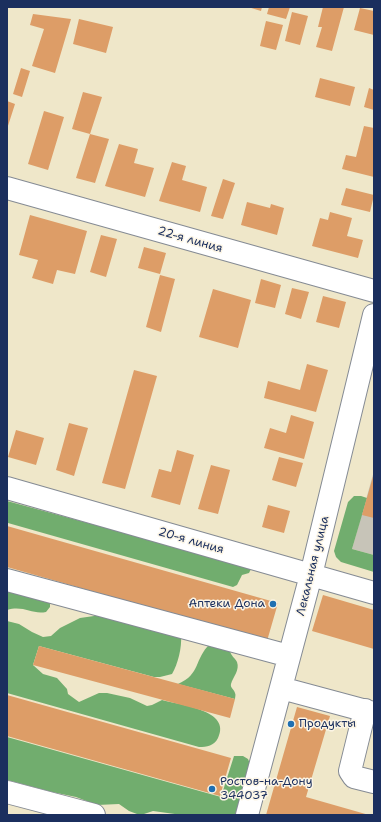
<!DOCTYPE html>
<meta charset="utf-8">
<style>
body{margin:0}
#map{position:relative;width:381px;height:822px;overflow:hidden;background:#efe7c9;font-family:"Shantell Sans",sans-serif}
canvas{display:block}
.frame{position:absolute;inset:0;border:8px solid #1b2f5e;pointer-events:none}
</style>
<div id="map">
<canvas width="381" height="822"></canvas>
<div class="frame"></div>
</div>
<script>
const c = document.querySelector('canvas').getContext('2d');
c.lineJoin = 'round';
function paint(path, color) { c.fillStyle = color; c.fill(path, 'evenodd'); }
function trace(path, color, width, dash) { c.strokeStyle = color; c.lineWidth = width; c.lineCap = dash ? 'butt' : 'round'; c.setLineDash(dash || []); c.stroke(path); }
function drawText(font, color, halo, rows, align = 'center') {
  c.font = font + ' "Shantell Sans",sans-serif'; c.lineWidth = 3; c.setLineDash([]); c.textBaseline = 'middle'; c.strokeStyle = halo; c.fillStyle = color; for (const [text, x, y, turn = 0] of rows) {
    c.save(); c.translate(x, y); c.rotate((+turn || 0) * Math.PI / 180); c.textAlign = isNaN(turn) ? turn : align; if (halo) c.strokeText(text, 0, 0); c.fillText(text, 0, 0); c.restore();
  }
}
paint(new Path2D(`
 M 374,471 L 374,555 L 352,549 Z`), '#c7c4b8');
paint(new Path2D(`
 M 354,496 L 361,496 L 367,498 L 352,549 L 374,555 L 374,572 L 341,562 L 336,557 L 334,551 L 348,502 Z
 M 7,501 L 202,554 L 251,569 L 249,573 L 242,575 L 237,585 L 233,587 L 8,523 L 7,522 Z
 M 7,588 L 46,599 L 50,603 L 50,607 L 46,612 C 32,615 24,605 7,610 Z
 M 101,615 L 181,636 C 182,647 178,664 172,674 L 160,677 L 154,677 L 39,646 L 33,665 L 43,674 L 57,678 L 67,689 L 68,694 L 79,702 L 99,693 L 107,693 L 130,698 L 147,706 L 152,705 L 162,700 C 180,705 232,710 218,738 C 214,746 207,747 199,747 L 7,693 L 7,621 L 19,624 L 32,632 L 43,637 L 51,636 L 60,628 L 80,618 Z
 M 210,644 L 230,651 C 231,656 235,658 237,662 C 240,670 233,677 231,684 C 230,688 234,689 235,693 C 236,695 235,697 235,699 L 178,684 C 201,674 194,659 210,644 Z
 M 7,737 L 221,797 L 234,756 L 243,756 L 248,759 L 251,766 L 241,805 L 235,815 L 182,815 L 153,811 L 144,814 L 137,814 L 129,811 L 119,804 L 97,805 L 76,797 L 52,792 L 7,780 Z`), '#71ad6e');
paint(new Path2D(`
 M 248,7 L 262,7 L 261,11 Z
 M 269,7 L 290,7 L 286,19 L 267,14 Z
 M 323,7 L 344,7 L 332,51 L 316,47 L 322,27 L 318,27 Z
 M 360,8 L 374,11 L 374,35 L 354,30 Z
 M 292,12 L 308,16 L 300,45 L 285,41 Z
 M 33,14 L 71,19 L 55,73 L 32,66 L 44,29 L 30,25 Z
 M 79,19 L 113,27 L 106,53 L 73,44 Z
 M 266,21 L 283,25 L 276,50 L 260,46 Z
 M 21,68 L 30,71 L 22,97 L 13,94 Z
 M 320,78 L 355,87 L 350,106 L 315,97 Z
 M 369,88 L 374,90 L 374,110 L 364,107 Z
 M 83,92 L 102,97 L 90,134 L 72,129 Z
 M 7,101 L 15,104 L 7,129 Z
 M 44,111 L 64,117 L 48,170 L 28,164 Z
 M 364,126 L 374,128 L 374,177 L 342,169 L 346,155 L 356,157 Z
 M 90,134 L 109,139 L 95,183 L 76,178 Z
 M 119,144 L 138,149 L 134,163 L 154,168 L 145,197 L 105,186 Z
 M 172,162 L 186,166 L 182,180 L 207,187 L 200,212 L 159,201 Z
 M 223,179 L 235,183 L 223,219 L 211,216 Z
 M 346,188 L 374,195 L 370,212 L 341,205 Z
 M 247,202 L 270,208 L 271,204 L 284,208 L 277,235 L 241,225 Z
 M 330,212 L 352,218 L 347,236 L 363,240 L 358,258 L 312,246 L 320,218 L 328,220 Z
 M 30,215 L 87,231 L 75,274 L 57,270 L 53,284 L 32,278 L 38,260 L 19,255 Z
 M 101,235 L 117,239 L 106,277 L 90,272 Z
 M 144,247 L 166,253 L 160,274 L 138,268 Z
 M 160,275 L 175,279 L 161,332 L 146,327 Z
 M 261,279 L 281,285 L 275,308 L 255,303 Z
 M 292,288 L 309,292 L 301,319 L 285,314 Z
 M 213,289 L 251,300 L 238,348 L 199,337 Z
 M 323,296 L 346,302 L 339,328 L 316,322 Z
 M 307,364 L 328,370 L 316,412 L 264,398 L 268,381 L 300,390 Z
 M 134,370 L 157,376 L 125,489 L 102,483 Z
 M 291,415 L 314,422 L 304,459 L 264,448 L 270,428 L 286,433 Z
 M 69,423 L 88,428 L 74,476 L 56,470 Z
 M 16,430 L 44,438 L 36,465 L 8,457 Z
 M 177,450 L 194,455 L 180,505 L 151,497 L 159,469 L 171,472 Z
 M 279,457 L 303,463 L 296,487 L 272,480 Z
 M 211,465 L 230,470 L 218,514 L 198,509 Z
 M 374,473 L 374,518 L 362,515 Z
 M 268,505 L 290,511 L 284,533 L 262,527 Z
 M 7,526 L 278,603 L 267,641 L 7,567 Z
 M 323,595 L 374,610 L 374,649 L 312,631 Z
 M 39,646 L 235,699 L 230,718 L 33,665 Z
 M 7,695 L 231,758 L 220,796 L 7,736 Z
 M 297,707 L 330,716 L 306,797 L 369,815 L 266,815 Z`), '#dd9d67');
const minor = new Path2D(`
 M 7,188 L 374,291
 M 7,488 L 374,593
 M 7,580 L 289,656
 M 281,688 L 374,713
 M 365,710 L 350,771 L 354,777 L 374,782
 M 7,792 L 94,815
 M 247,815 L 311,575 L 374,315`);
trace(minor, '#858b94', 24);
trace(minor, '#fff', 22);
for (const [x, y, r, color] of [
 [273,604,4,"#1f6fb2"],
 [291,724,4,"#1f6fb2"],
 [212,789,4,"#1f6fb2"]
]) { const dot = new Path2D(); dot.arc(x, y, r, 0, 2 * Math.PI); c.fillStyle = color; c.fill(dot); trace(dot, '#fcf5e5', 1.5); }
drawText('12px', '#1b2f5e', '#fcf5e5', [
 ["22-я линия",190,240,16],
 ["20-я линия",191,541,16],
 ["Лекальная улица",313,566,-76]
]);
drawText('12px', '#1b2f5e', '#fcf5e5', [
 ["Аптеки Дона",265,604,"right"],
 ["Продукты",299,724],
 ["Ростов-на-Дону",220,782],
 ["344037",220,796]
], 'left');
</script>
